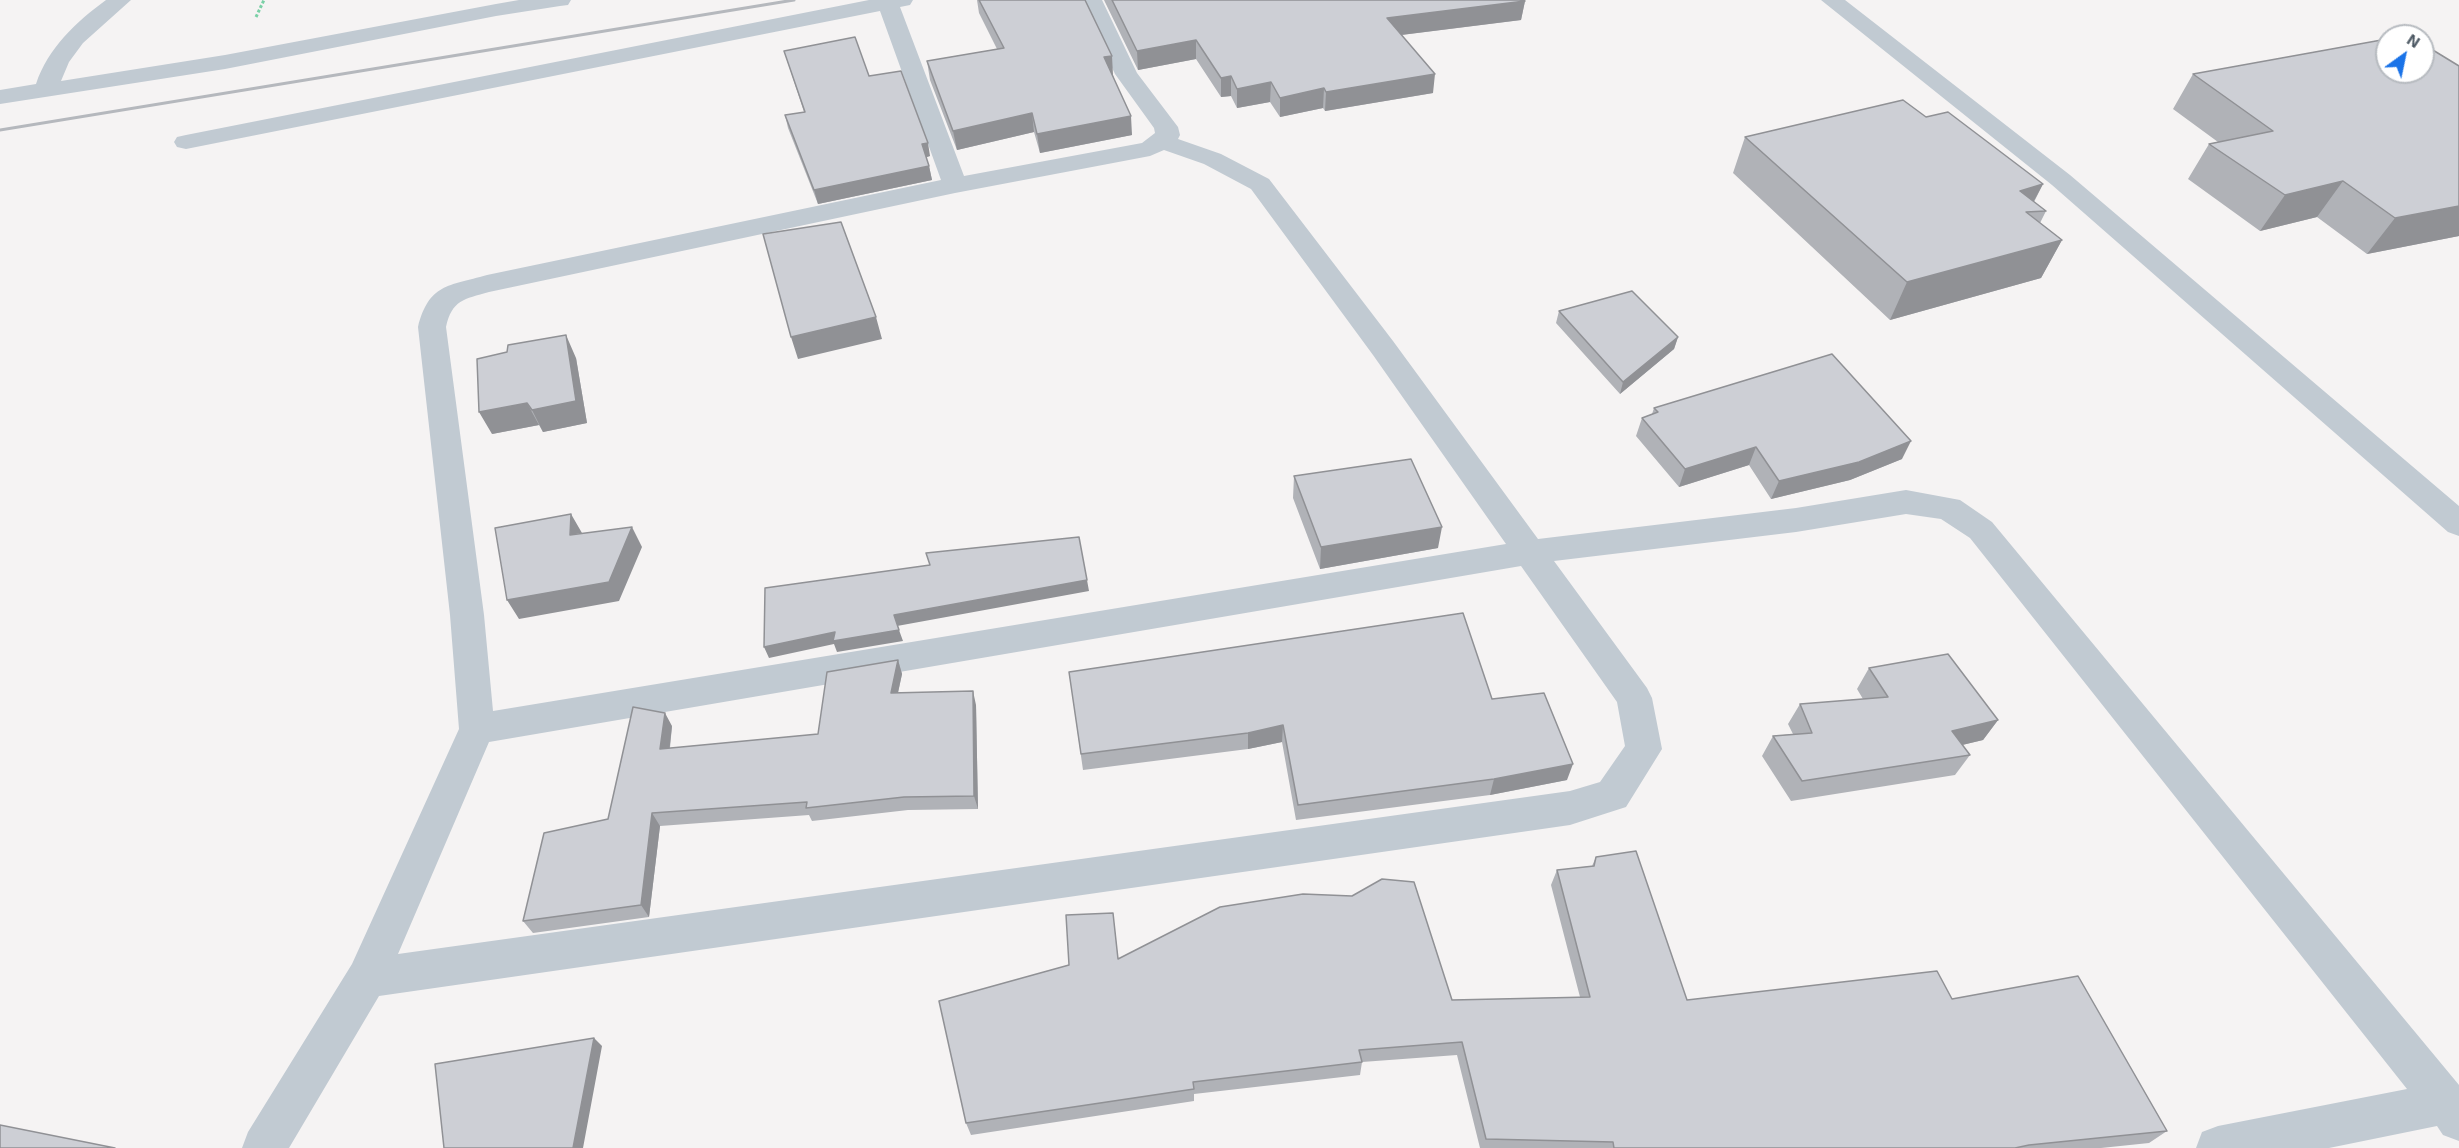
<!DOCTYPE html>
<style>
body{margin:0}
#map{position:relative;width:2459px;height:1148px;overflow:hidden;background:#f5f3f3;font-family:"Exo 2",sans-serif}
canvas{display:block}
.north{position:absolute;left:2375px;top:24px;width:60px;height:60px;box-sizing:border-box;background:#fff;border:2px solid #b7bbc0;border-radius:50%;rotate:33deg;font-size:16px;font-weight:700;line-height:24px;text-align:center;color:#4a5661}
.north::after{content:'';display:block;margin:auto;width:21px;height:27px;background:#1a73e8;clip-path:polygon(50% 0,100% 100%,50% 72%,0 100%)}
</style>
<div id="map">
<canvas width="2459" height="1148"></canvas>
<div class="north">N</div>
</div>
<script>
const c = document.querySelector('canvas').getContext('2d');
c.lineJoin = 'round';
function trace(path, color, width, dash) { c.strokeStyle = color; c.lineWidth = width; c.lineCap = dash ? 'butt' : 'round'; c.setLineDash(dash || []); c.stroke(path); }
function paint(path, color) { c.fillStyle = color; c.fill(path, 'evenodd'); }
trace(new Path2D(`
 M 256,17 L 264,0`), '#7ad0a6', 3, [3, 2]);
paint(new Path2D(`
 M 106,0 L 131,0 L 83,43 L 69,62 L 61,81 L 225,55 L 496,4 L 519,0 L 571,0 L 568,5 L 560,6 L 496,16 L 225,69 L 0,104 L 0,90 L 36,84 C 48,48 76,22 106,0 Z
 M 869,0 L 913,0 L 910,5 L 900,7 L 964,176 L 1142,143 L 1155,133 L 1154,128 L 1115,74 L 1080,0 L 1102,0 L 1137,73 L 1178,127 L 1180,135 L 1178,139 L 1221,154 L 1269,179 L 1393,341 L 1538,539 L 1796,508 L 1906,490 L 1960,500 L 1992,522 L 2459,1085 L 2459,1141 L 2443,1135 L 2437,1126 L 2329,1148 L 2196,1148 L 2202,1132 L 2218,1126 L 2407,1089 L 1970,538 L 1941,519 L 1906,514 L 1796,532 L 1554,561 L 1647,688 L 1652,698 L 1662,749 L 1626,807 L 1570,825 L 379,996 L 289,1148 L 242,1148 L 248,1132 L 352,964 L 459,729 L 450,615 L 418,327 C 429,284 448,286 487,275 L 941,180 L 880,11 L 186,149 L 177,147 L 174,142 L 177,137 L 186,135 ZM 1164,150 L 1204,164 L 1251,189 L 1373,355 L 1506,544 L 493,711 L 484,615 L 446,327 C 452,300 464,299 489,292 L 955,193 L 1150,156 ZM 1521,566 L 1617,702 L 1625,746 L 1600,782 L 1570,791 L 398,954 L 489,742 Z
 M 1821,0 L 1845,0 L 2070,175 L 2459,506 L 2459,536 L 2448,532 L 2052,185 Z`), '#c1cad2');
trace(new Path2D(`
 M 0,130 L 794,0`), '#b5b8bd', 3);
paint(new Path2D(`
 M 977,0 L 1085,0 L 1113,75 L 1132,135 L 1040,153 L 1034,132 L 957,150 L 930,80 L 927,61 L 997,49 L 979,13 Z
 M 1104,0 L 1524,0 L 1525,1 L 1521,20 L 1401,35 L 1433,93 L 1325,111 L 1323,108 L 1280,117 L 1270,102 L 1237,108 L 1231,96 L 1221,97 L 1196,59 L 1138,70 Z
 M 784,51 L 869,76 L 930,156 L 926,157 L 929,166 L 932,180 L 818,204 L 788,128 L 785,115 L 804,112 Z
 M 2459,66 L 2459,236 L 2367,254 L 2317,217 L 2260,231 L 2188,179 L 2209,144 L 2218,142 L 2173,109 L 2193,74 Z
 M 1926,117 L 2043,184 L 2034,202 L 2046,211 L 2040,223 L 2062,240 L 2041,278 L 1890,320 L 1733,173 L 1745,137 Z
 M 1559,311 L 1678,337 L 1674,349 L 1620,394 L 1556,323 Z
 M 576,358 L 587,423 L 543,432 L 539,425 L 492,434 Z
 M 1654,408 L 1902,459 L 1850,480 L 1771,499 L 1749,465 L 1679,487 L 1636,436 L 1642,418 L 1652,414 Z
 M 1294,476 L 1438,548 L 1320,569 L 1293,498 Z
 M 898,660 L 902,674 L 898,693 L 976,705 L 978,809 L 908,810 L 812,821 L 809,815 L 660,826 L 649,917 L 533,933 L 523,921 L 608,819 L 672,726 L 670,748 L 818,734 Z
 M 1869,668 L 1998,720 L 1983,740 L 1962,745 L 1970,755 L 1955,775 L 1791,801 L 1762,756 L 1773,736 L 1793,734 L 1788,724 L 1800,704 L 1863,699 L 1857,689 Z
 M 1069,672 L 1492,699 L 1567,780 L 1490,795 L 1296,820 L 1282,742 L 1248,749 L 1083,770 Z
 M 1596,857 L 1687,1000 L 1952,999 L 2167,1131 L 2149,1143 L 2101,1148 L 1480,1148 L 1457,1055 L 1362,1062 L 1360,1075 L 1194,1094 L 1194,1101 L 971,1135 L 966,1123 L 1069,965 L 1113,913 L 1118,958 L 1452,1000 L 1580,997 L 1551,885 L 1557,870 L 1592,866 Z`), '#b0b2b7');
paint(new Path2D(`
 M 1525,1 L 1521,20 L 1385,37 L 1387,18 Z
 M 1196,40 L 1196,59 L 1138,70 L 1137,51 Z
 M 1112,56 L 1113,75 L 1106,76 L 1104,57 Z
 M 1435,74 L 1433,93 L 1325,111 L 1326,92 Z
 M 1231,76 L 1231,96 L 1221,97 L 1221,78 Z
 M 1271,82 L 1270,102 L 1237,108 L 1237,89 Z
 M 1324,88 L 1323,108 L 1280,117 L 1280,98 Z
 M 1032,113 L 1034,132 L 957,150 L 953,131 Z
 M 1131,116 L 1132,135 L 1040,153 L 1037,134 Z
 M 928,143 L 930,156 L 924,158 L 922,144 Z
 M 929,166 L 932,180 L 818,204 L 814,190 Z
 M 2343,181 L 2317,217 L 2260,231 L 2285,195 Z
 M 2043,184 L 2028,212 L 2020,191 Z
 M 2459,206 L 2459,236 L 2367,254 L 2395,218 Z
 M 2062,240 L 2041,278 L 1890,320 L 1907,282 Z
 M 876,317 L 882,339 L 798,359 L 791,337 Z
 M 566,335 L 576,358 L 587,423 L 543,432 L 532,410 Z
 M 1678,337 L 1674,349 L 1620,394 L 1623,382 Z
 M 527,403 L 539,425 L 492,434 L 479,412 Z
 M 1911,441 L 1902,459 L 1850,480 L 1771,499 L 1779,481 Z
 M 1756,447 L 1749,465 L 1679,487 L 1685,469 Z
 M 571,514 L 582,533 L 570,535 Z
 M 632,527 L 642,547 L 619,601 L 519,619 L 507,600 Z
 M 1442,527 L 1438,548 L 1320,569 L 1321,547 Z
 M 1087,580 L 1089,591 L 897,626 L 894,615 Z
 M 899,630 L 903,641 L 837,652 L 834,644 L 769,658 L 764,647 L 835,632 Z
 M 898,660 L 902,674 L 895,706 L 891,693 Z
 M 973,691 L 976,705 L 978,809 L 974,796 Z
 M 665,713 L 672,726 L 668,762 L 660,749 Z
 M 1998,720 L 1983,740 L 1937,751 L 1952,731 Z
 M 1283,725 L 1282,742 L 1248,749 L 1248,733 Z
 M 1573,764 L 1567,780 L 1490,795 L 1494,779 Z
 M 652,813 L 660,826 L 649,917 L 641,905 Z
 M 594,1038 L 602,1046 L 583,1148 L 573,1148 Z`), '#909195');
const building = new Path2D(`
 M 979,0 L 1085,0 L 1112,56 L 1104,57 L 1131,116 L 1037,134 L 1032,113 L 953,131 L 927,61 L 1004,48 Z
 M 1112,0 L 1524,0 L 1525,1 L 1387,18 L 1435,74 L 1326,92 L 1324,88 L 1280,98 L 1271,82 L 1237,89 L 1231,76 L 1221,78 L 1196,40 L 1137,51 Z
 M 855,37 L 869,76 L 901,71 L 928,143 L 922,144 L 929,166 L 814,190 L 785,115 L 805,112 L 784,51 Z
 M 2387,39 L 2387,72 L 2423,72 L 2423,44 L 2459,66 L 2459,206 L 2395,218 L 2343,181 L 2285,195 L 2209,144 L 2273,131 L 2193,74 Z
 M 1903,100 L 1926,117 L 1948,112 L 2043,184 L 2020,191 L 2046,211 L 2026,212 L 2062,240 L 1907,282 L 1745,137 Z
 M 841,222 L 876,317 L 791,337 L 763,234 Z
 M 1632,291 L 1678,337 L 1623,382 L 1559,311 Z
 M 566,335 L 576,401 L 532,410 L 527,403 L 479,412 L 477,359 L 507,352 L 508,345 Z
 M 1832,354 L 1911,441 L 1859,462 L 1779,481 L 1756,447 L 1685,469 L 1642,418 L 1658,412 L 1654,408 Z
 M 1411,459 L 1442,527 L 1321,547 L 1294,476 Z
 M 571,514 L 570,535 L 632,527 L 609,582 L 507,600 L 495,528 Z
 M 1079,537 L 1087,580 L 894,615 L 899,630 L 833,641 L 835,632 L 764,647 L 765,588 L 930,565 L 926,553 Z
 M 1463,613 L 1492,699 L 1544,693 L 1573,764 L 1494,779 L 1298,805 L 1283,725 L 1248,733 L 1081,754 L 1069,672 Z
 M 1948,654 L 1998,720 L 1952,731 L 1970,755 L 1802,781 L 1773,736 L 1812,733 L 1800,704 L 1888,697 L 1869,668 Z
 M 898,660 L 891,693 L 973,691 L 974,796 L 904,797 L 806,808 L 807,802 L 652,813 L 641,905 L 523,921 L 544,833 L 608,819 L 633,707 L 665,713 L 660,749 L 818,734 L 827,672 Z
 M 1636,851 L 1687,1000 L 1937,971 L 1952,999 L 2078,976 L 2167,1131 L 2029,1145 L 2015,1148 L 1614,1148 L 1613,1142 L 1486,1139 L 1462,1042 L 1359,1050 L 1362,1062 L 1193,1082 L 1194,1089 L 966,1123 L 939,1001 L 1069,965 L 1066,915 L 1113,913 L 1118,959 L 1220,907 L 1303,894 L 1352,896 L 1382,879 L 1414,882 L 1452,1000 L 1590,997 L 1557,870 L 1594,866 L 1596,857 Z
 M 594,1038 L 573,1148 L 444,1148 L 435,1064 Z
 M 0,1125 L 115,1148 L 0,1148 Z`);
paint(building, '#cdcfd5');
trace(building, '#909195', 1.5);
</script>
